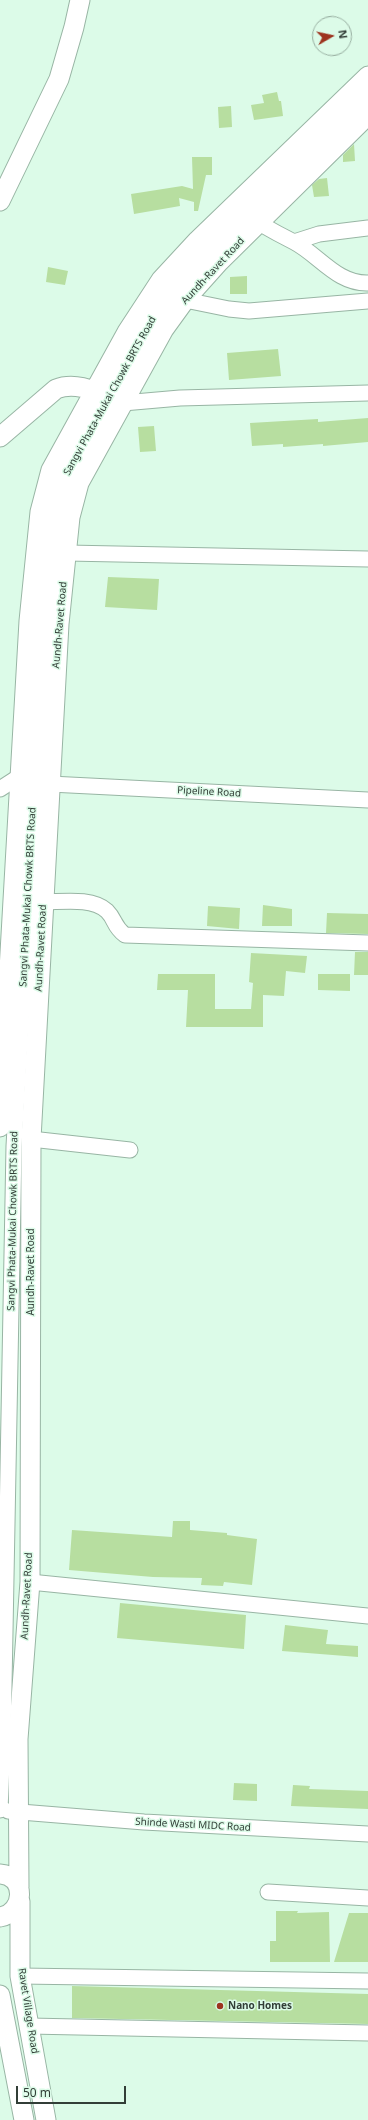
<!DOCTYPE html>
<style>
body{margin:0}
#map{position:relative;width:368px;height:2120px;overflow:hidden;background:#dcfbe8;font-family:"Noto Sans",sans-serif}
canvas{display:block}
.north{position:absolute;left:312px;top:16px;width:40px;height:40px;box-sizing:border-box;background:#dcfbe8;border:1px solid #98afa1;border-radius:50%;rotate:81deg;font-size:11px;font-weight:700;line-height:16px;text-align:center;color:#323e37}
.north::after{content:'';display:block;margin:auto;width:14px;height:18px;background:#9d341f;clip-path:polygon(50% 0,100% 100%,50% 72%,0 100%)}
.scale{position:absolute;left:16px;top:2086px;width:110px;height:18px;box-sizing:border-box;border:2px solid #323e37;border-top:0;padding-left:5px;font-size:12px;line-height:14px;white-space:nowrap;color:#323e37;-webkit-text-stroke:3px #dcfbe8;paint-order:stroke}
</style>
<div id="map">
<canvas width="368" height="2120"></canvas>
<div class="north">N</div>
<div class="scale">50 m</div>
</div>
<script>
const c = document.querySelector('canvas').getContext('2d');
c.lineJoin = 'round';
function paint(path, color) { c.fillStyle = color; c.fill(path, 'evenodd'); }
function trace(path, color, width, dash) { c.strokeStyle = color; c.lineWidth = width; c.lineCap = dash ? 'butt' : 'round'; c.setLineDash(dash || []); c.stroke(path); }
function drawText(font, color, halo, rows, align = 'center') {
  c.font = font + ' "Noto Sans",sans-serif'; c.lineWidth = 3; c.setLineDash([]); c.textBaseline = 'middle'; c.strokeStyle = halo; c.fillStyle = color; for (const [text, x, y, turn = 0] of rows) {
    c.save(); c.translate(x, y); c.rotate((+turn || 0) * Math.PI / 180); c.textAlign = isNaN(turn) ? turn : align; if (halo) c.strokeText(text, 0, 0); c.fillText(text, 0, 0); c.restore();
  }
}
paint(new Path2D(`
 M 277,92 L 279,101 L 281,101 L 283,116 L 254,120 L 251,105 L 264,103 L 262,95 Z
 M 231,106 L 232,127 L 219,128 L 218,107 Z
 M 354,144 L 355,161 L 343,162 L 343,155 Z
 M 192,157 L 212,157 L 212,175 L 206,175 L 198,211 L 194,211 L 194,202 L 179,198 L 180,206 L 134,214 L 131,194 L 182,186 L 193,189 Z
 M 327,178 L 329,196 L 314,197 L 312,185 L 319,179 Z
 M 48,267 L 68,271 L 65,285 L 46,282 Z
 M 247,276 L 247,294 L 230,294 L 230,277 Z
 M 278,349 L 281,376 L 229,380 L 227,353 Z
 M 368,418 L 368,442 L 323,446 L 323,444 L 283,447 L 283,444 L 252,446 L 250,423 L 318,419 L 318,422 Z
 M 154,426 L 156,451 L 140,452 L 138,427 Z
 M 108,577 L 159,579 L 157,610 L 105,607 Z
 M 263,905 L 292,909 L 292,926 L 262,926 Z
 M 208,906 L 240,908 L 239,929 L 207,926 Z
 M 327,913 L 368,914 L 368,934 L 326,933 Z
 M 355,952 L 368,952 L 368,975 L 354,975 Z
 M 251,953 L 307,956 L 305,973 L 286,971 L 284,996 L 263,995 L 263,1027 L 186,1027 L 188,990 L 157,990 L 158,974 L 215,974 L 215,1009 L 251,1009 L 253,983 L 249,982 Z
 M 318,974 L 350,974 L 350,991 L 318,990 Z
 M 173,1521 L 190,1521 L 190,1530 L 227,1533 L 227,1535 L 257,1539 L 252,1585 L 224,1582 L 223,1586 L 201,1585 L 202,1578 L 153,1577 L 69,1570 L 72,1530 L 172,1537 Z
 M 120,1603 L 246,1615 L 244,1649 L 117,1638 Z
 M 285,1625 L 328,1630 L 326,1644 L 358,1646 L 358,1657 L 282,1651 Z
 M 234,1783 L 257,1784 L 257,1801 L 233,1800 Z
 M 293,1785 L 310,1786 L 309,1789 L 368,1791 L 368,1809 L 291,1806 Z
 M 276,1911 L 298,1911 L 297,1913 L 329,1912 L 330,1962 L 270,1962 L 270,1941 L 276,1941 Z
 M 349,1913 L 368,1913 L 368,1962 L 334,1962 Z
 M 72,1986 L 368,1994 L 368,2024 L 72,2018 Z`), '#b7dea0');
const minor = new Path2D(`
 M 259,223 C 271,230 282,236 294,242 C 319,255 337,284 368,283
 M 294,242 L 319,234 L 368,228
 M 185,300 L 229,309 L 249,311 L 368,301
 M 123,403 L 180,398 L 368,393
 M 67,553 L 368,559
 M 50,784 L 368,800
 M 0,789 L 20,776
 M 43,902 C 62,902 92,897 107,911 C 116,920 113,926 125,935 L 368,943
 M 31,1139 L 130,1150
 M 30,1582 L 368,1616
 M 0,1810 L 3,1739 L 14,1146 L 44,622 L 55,515 L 65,476 L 140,340 L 173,290 L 208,251 L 368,96
 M 8,1811 L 144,1822 L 368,1834
 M 268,1892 L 368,1898
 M 20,1976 L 368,1981
 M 29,2026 L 368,2033`);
const major = new Path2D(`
 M 0,201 L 59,79 L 74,27 L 80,0
 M 0,437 L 56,389 C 79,380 101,395 123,403
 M 0,1127 L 29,621 L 40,512 L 51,470 L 127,332 L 161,280 L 198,240 L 368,76
 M 0,1874 C 27,1876 25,1913 0,1917
 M 19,1887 L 18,1739 L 30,1582 L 31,1139 L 59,624 L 70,517 L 79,483 L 164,329 L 185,300 L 219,262 L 368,115
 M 20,1901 L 20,1976 L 46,2120
 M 0,1995 L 24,2120`);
trace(minor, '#98b5a4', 17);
trace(major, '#98b5a4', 21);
trace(minor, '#fff', 15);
trace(major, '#fff', 19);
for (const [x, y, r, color] of [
 [220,2006,4,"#9d341f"]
]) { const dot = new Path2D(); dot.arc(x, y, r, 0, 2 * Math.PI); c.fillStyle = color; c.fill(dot); trace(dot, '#dcfbe8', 1.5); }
drawText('10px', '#323e37', '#dcfbe8', [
 ["Aundh-Ravet Road",213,271,-47],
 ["Sangvi Phata-Mukai Chowk BRTS Road",110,396,-61],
 ["Aundh-Ravet Road",60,625,-85],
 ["Pipeline Road",209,792,3],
 ["Sangvi Phata-Mukai Chowk BRTS Road",28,897,-87],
 ["Aundh-Ravet Road",41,948,-87],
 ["Sangvi Phata-Mukai Chowk BRTS Road",13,1221,-89],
 ["Aundh-Ravet Road",31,1272,-90],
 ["Aundh-Ravet Road",27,1596,-87],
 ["Shinde Wasti MIDC Road",193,1825,3],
 ["Ravet Village Road",28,2011,81]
]);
drawText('bold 10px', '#323e37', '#dcfbe8', [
 ["Nano Homes",228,2006]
], 'left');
</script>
